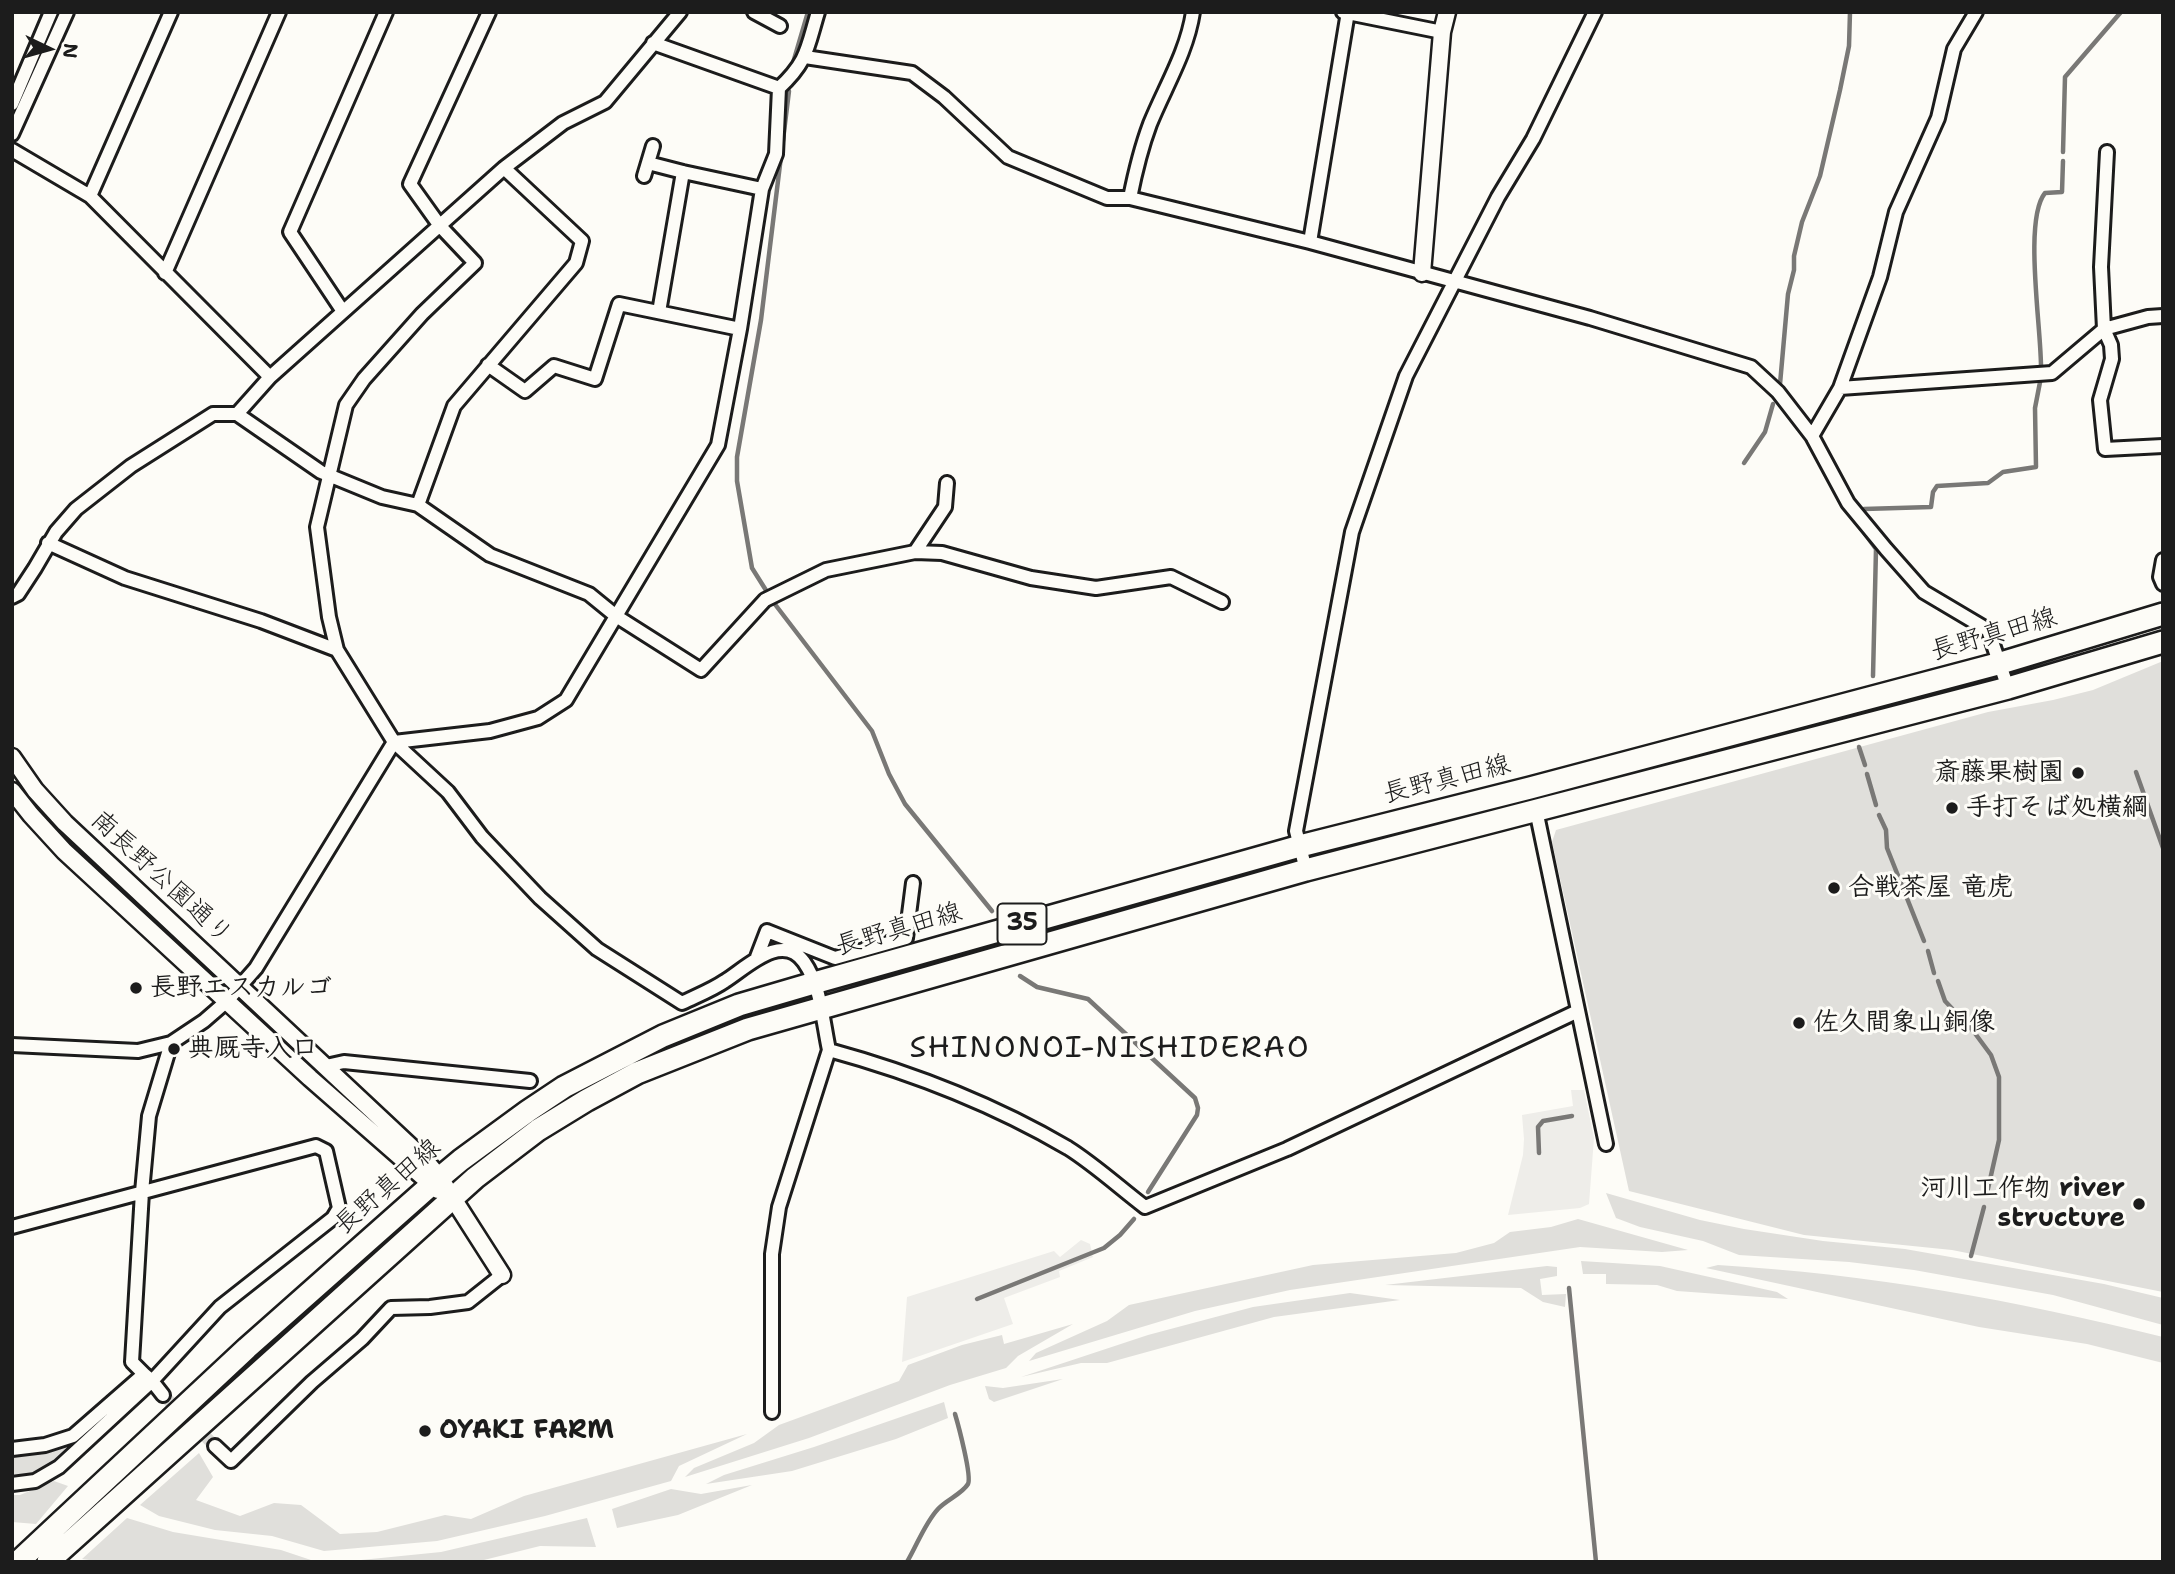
<!DOCTYPE html>
<meta charset="utf-8">
<style>
body{margin:0}
#map{position:relative;width:2175px;height:1574px;overflow:hidden;background:#fdfcf7;font-family:"Shantell Sans",sans-serif}
canvas{display:block}
.frame{position:absolute;inset:0;border:14px solid #1c1c1c;pointer-events:none}
.north{position:absolute;left:14px;top:14px;width:70px;height:70px;-webkit-text-stroke:5px #fdfcf7;paint-order:stroke;rotate:95deg;font-size:19px;font-weight:700;line-height:28px;text-align:center;color:#1c1c1c}
.north::after{content:'';display:block;margin:auto;width:24px;height:32px;background:#1c1c1c;clip-path:polygon(50% 0,100% 100%,50% 72%,0 100%)}
</style>
<div id="map">
<canvas width="2175" height="1574"></canvas>
<div class="frame"></div>
<div class="north">N</div>
</div>
<script>
const c = document.querySelector('canvas').getContext('2d');
c.lineJoin = 'round';
function paint(path, color) { c.fillStyle = color; c.fill(path, 'evenodd'); }
function trace(path, color, width, dash) { c.strokeStyle = color; c.lineWidth = width; c.lineCap = dash ? 'butt' : 'round'; c.setLineDash(dash || []); c.stroke(path); }
function drawText(font, color, halo, rows, align = 'center') {
  c.font = font + ' "Shantell Sans","Klee One",sans-serif'; c.lineWidth = 6; c.setLineDash([]); c.textBaseline = 'middle'; c.strokeStyle = halo; c.fillStyle = color; for (const [text, x, y, turn = 0] of rows) {
    c.save(); c.translate(x, y); c.rotate((+turn || 0) * Math.PI / 180); c.textAlign = isNaN(turn) ? turn : align; if (halo) c.strokeText(text, 0, 0); c.fillText(text, 0, 0); c.restore();
  }
}
paint(new Path2D(`
 M 1571,1090 L 1584,1090 L 1594,1138 L 1589,1204 L 1580,1208 L 1508,1215 L 1523,1155 L 1524,1139 L 1522,1115 L 1573,1106 Z
 M 1081,1240 L 1090,1244 L 1093,1257 L 1059,1271 L 1060,1277 L 1004,1298 L 1013,1324 L 902,1362 L 907,1297 L 1054,1251 L 1060,1257 Z`), '#eeede9');
paint(new Path2D(`
 M 2163,661 L 2163,1292 L 1952,1250 L 1804,1235 L 1629,1191 L 1552,842 L 1556,830 L 1988,712 L 2053,700 L 2093,690 Z
 M 1606,1193 L 1700,1220 L 1744,1229 L 1823,1241 L 1905,1249 L 2104,1284 L 2163,1298 L 2163,1325 L 2053,1295 L 1914,1270 L 1849,1262 L 1739,1255 L 1703,1241 L 1640,1227 L 1616,1218 Z
 M 1578,1219 L 1688,1250 L 1662,1252 L 1580,1247 L 1290,1290 L 1195,1311 L 1029,1361 L 1036,1353 L 1107,1321 L 1129,1305 L 1313,1265 L 1456,1253 L 1494,1243 L 1510,1232 L 1551,1227 Z
 M 1581,1261 L 1660,1266 L 1777,1292 L 1788,1299 L 1677,1291 L 1657,1285 L 1606,1284 L 1606,1274 L 1583,1274 Z
 M 1718,1265 C 1869,1274 2015,1300 2163,1337 L 2163,1363 L 2087,1344 L 1979,1327 L 1706,1268 Z
 M 1547,1266 L 1557,1267 L 1557,1276 L 1540,1279 L 1542,1295 L 1566,1294 L 1565,1307 L 1543,1302 L 1521,1288 L 1385,1285 Z
 M 1350,1293 L 1400,1300 L 1274,1317 L 1107,1363 L 1081,1363 L 1021,1377 L 1148,1335 L 1253,1307 Z
 M 1073,1324 L 1018,1356 L 1006,1368 L 950,1385 L 809,1438 L 685,1477 L 694,1468 L 754,1443 L 779,1425 L 899,1381 L 908,1365 L 962,1345 L 1002,1335 L 1004,1344 Z
 M 1063,1379 L 994,1402 L 989,1399 L 985,1386 L 1003,1388 Z
 M 944,1402 L 948,1418 L 896,1439 L 792,1471 L 706,1484 L 724,1475 L 814,1447 Z
 M 747,1434 L 679,1466 L 671,1481 L 545,1516 L 437,1541 L 324,1551 L 272,1536 L 215,1530 L 159,1516 L 140,1505 L 199,1453 L 213,1477 L 196,1500 L 240,1516 L 274,1503 L 301,1505 L 340,1534 L 377,1532 L 445,1515 L 471,1519 L 524,1496 Z
 M 78,1441 L 37,1473 L 12,1479 L 12,1457 Z
 M 54,1481 L 68,1486 L 36,1524 L 12,1522 L 12,1495 L 20,1495 Z
 M 752,1485 L 678,1515 L 617,1528 L 612,1509 L 671,1489 L 701,1494 Z
 M 127,1518 L 173,1532 L 281,1550 L 317,1562 L 103,1562 L 82,1559 Z
 M 587,1518 L 596,1547 L 540,1546 L 476,1562 L 341,1562 L 441,1552 Z`), '#e0dfdb');
trace(new Path2D(`
 M 793,63 L 808,12
 M 789,91 L 761,320 L 737,457 L 737,481 L 752,568 L 774,603 L 872,731 L 889,774 L 905,804 L 992,911
 M 2063,152 L 2065,77 L 2121,12
 M 2041,370 C 2042,332 2023,220 2045,193 L 2062,192 L 2063,161
 M 1780,384 L 1788,294 L 1794,270 L 1794,256 L 1802,222 L 1820,176 L 1840,90 L 1849,46 L 1850,12
 M 1744,463 L 1765,432 L 1773,404
 M 1864,509 L 1931,507 L 1933,492 L 1937,486 L 1988,483 L 2003,472 L 2036,467 L 2035,408 L 2041,377
 M 1854,519 L 1876,549 L 1873,676
 M 1859,747 L 1865,765
 M 2136,772 L 2163,848
 M 1867,774 L 1876,805
 M 1879,815 L 1886,830 L 1887,848 L 1924,941
 M 1928,951 L 1934,973
 M 1020,976 L 1037,987 L 1088,999 L 1195,1098 L 1198,1108 L 1197,1115 L 1148,1192
 M 1938,981 L 1945,1001 L 1974,1032 L 1991,1055 L 1999,1077 L 1999,1140 L 1987,1193
 M 1539,1153 L 1538,1127 L 1543,1121 L 1572,1116
 M 1971,1256 L 1984,1207
 M 1569,1288 L 1596,1562
 M 977,1299 L 1104,1248 L 1120,1235 L 1134,1219
 M 907,1562 C 917,1545 925,1523 938,1509 C 946,1500 962,1494 968,1484 C 972,1476 958,1424 955,1414`), '#797876', 4.5);
trace(new Path2D(`
 M 163,1395 L 215,1446`), '#dbdad6', 12, [12, 6]);
const minor = new Path2D(`
 M 489,12 L 410,184 L 440,226 L 475,263 L 422,314 L 364,379 L 346,405 L 317,527 L 329,617 L 337,650 L 394,742 L 448,792 L 482,837 L 540,898 L 597,949 L 682,1003 C 696,996 712,990 725,981 C 746,968 782,931 804,962 C 821,986 823,1023 829,1050 C 913,1073 993,1104 1068,1148 C 1095,1165 1120,1188 1145,1207 L 1287,1149 L 1578,1011
 M 754,12 L 780,26
 M 1193,12 C 1187,52 1165,87 1150,124 C 1141,148 1135,173 1130,198 L 1310,242 L 1590,318 L 1751,367 L 1778,392 L 1812,436 L 1848,503 L 1886,549 L 1924,592 L 1988,630 L 2008,688
 M 1343,12 L 1442,32
 M 653,43 L 779,88
 M 805,57 L 912,73 L 944,97 L 1008,157 L 1107,198 L 1130,198
 M 12,104 L 51,12
 M 12,134 L 67,12
 M 12,150 L 90,196 L 270,377
 M 2107,152 L 2101,267 L 2104,329 L 2111,345 L 2112,359 L 2100,400 L 2105,449 L 2163,446
 M 648,163 L 683,172 L 762,189
 M 644,176 L 653,146
 M 90,196 L 171,12
 M 1310,242 L 1348,12
 M 165,273 L 279,12
 M 342,310 L 290,232 L 386,12
 M 659,312 L 683,172
 M 488,365 L 525,391 L 554,366 L 595,379 L 619,304 L 740,329
 M 1840,388 L 2052,373 L 2104,329 L 2148,317 L 2163,316
 M 237,414 L 321,472 L 382,497 L 418,505 L 490,555 L 589,594 L 616,616 L 701,670 L 765,600 L 826,570 L 915,552 L 942,553 L 1031,578 L 1096,588 L 1171,577 L 1222,602
 M 1812,436 L 1840,388 L 1880,277 L 1896,212 L 1938,118 L 1954,49 L 1976,12
 M 418,505 L 454,406 L 576,263 L 582,241 L 504,168
 M 48,543 L 125,578 L 261,621 L 337,650
 M 915,552 L 945,507 L 947,483
 M 2163,560 L 2160,577 L 2163,584
 M 12,597 L 18,594 L 35,568 L 56,532 L 76,509 L 131,466 L 213,414 L 237,414 L 270,377 L 504,168 L 563,123 L 605,102 L 680,12
 M 394,742 L 490,731 L 538,718 L 566,700 L 718,445 L 740,329 L 762,189 L 776,154 L 779,88 C 808,61 807,48 818,12
 M 1536,810 L 1606,1144
 M 1306,870 L 1296,831 L 1352,532 L 1406,376 L 1498,197 L 1533,139 L 1595,12
 M 757,957 L 767,931 L 835,958 L 906,938 L 913,883
 M 12,1045 L 138,1051 L 171,1043 L 204,1021 L 227,1001 L 256,968 L 394,742
 M 326,1066 L 344,1062 L 530,1081
 M 12,1227 L 316,1146 L 326,1151 L 339,1208 L 333,1218 L 220,1307 L 152,1381 L 144,1374 L 73,1436 L 45,1445 L 12,1449
 M 144,1374 L 132,1362 L 142,1192 L 149,1116 L 171,1043
 M 772,1412 L 772,1254 L 779,1207 L 829,1050
 M 215,1446 L 231,1461 L 312,1382 L 362,1339 L 391,1308 L 430,1307 L 468,1302 L 502,1275
 M 12,1484 L 35,1481 L 59,1467 L 152,1381 L 163,1395`);
const tertiary = new Path2D(`
 M 1422,273 L 1442,32 L 1447,12
 M 12,757 L 35,790 L 65,823 L 425,1160 L 440,1178 L 502,1275
 M 12,791 L 31,815 L 64,851 L 310,1078 L 438,1190`);
const primary = new Path2D(`
 M 18,1562 L 247,1348 L 431,1185 L 461,1160 L 528,1111 L 564,1087 L 663,1036 L 739,1005 L 814,983 L 1300,846 L 1530,788 L 2001,663 L 2163,614
 M 48,1562 L 475,1178 L 538,1130 L 587,1100 L 637,1073 L 748,1029 L 1306,870 L 2008,688 L 2163,642`);
trace(minor, '#1c1c1c', 18);
trace(tertiary, '#1c1c1c', 21);
trace(primary, '#1c1c1c', 26);
trace(minor, '#fdfcf7', 12);
trace(tertiary, '#fdfcf7', 16);
trace(primary, '#fdfcf7', 21);
for (const [x, y, r, color] of [
 [2078,773,7,"#1c1c1c"],
 [1952,808,7,"#1c1c1c"],
 [1834,888,7,"#1c1c1c"],
 [136,988,7,"#1c1c1c"],
 [1799,1023,7,"#1c1c1c"],
 [174,1049,7,"#1c1c1c"],
 [2139,1204,7,"#1c1c1c"],
 [425,1431,7,"#1c1c1c"]
]) { const dot = new Path2D(); dot.arc(x, y, r, 0, 2 * Math.PI); c.fillStyle = color; c.fill(dot); trace(dot, '#fdfcf7', 2.5); }
for (const [x, y, w] of [
 [1022,924,49]
]) { const box = new Path2D(); box.roundRect(x - w / 2, y - 20.5, w, 41, 5); c.fillStyle = '#fdfcf7'; c.fill(box); trace(box, '#1c1c1c', 2); }
drawText('bold 24px', '#1c1c1c', null, [
 ["35",1022,924]
]);
drawText('26px', '#1c1c1c', '#fdfcf7', [
 ["長野真田線",1994,635,-16],
 ["長野真田線",1447,780,-14],
 ["南長野公園通り",161,878,43],
 ["長野真田線",899,930,-16],
 ["長野真田線",388,1187,-41]
]);
drawText('bold 26px', '#1c1c1c', '#fdfcf7', [
 ["斎藤果樹園",2064,773,"right"],
 ["手打そば処横綱",1966,808],
 ["合戦茶屋 竜虎",1848,888],
 ["長野エスカルゴ",150,988],
 ["佐久間象山銅像",1813,1023],
 ["典厩寺入口",188,1049],
 ["河川工作物 river",2125,1189,"right"],
 ["structure",2125,1219,"right"],
 ["OYAKI FARM",439,1431]
], 'left');
c.letterSpacing = '2px';
drawText('30px', '#1c1c1c', '#fdfcf7', [
 ["SHINONOI-NISHIDERAO",1110,1049]
]);
c.letterSpacing = '0px';
</script>
